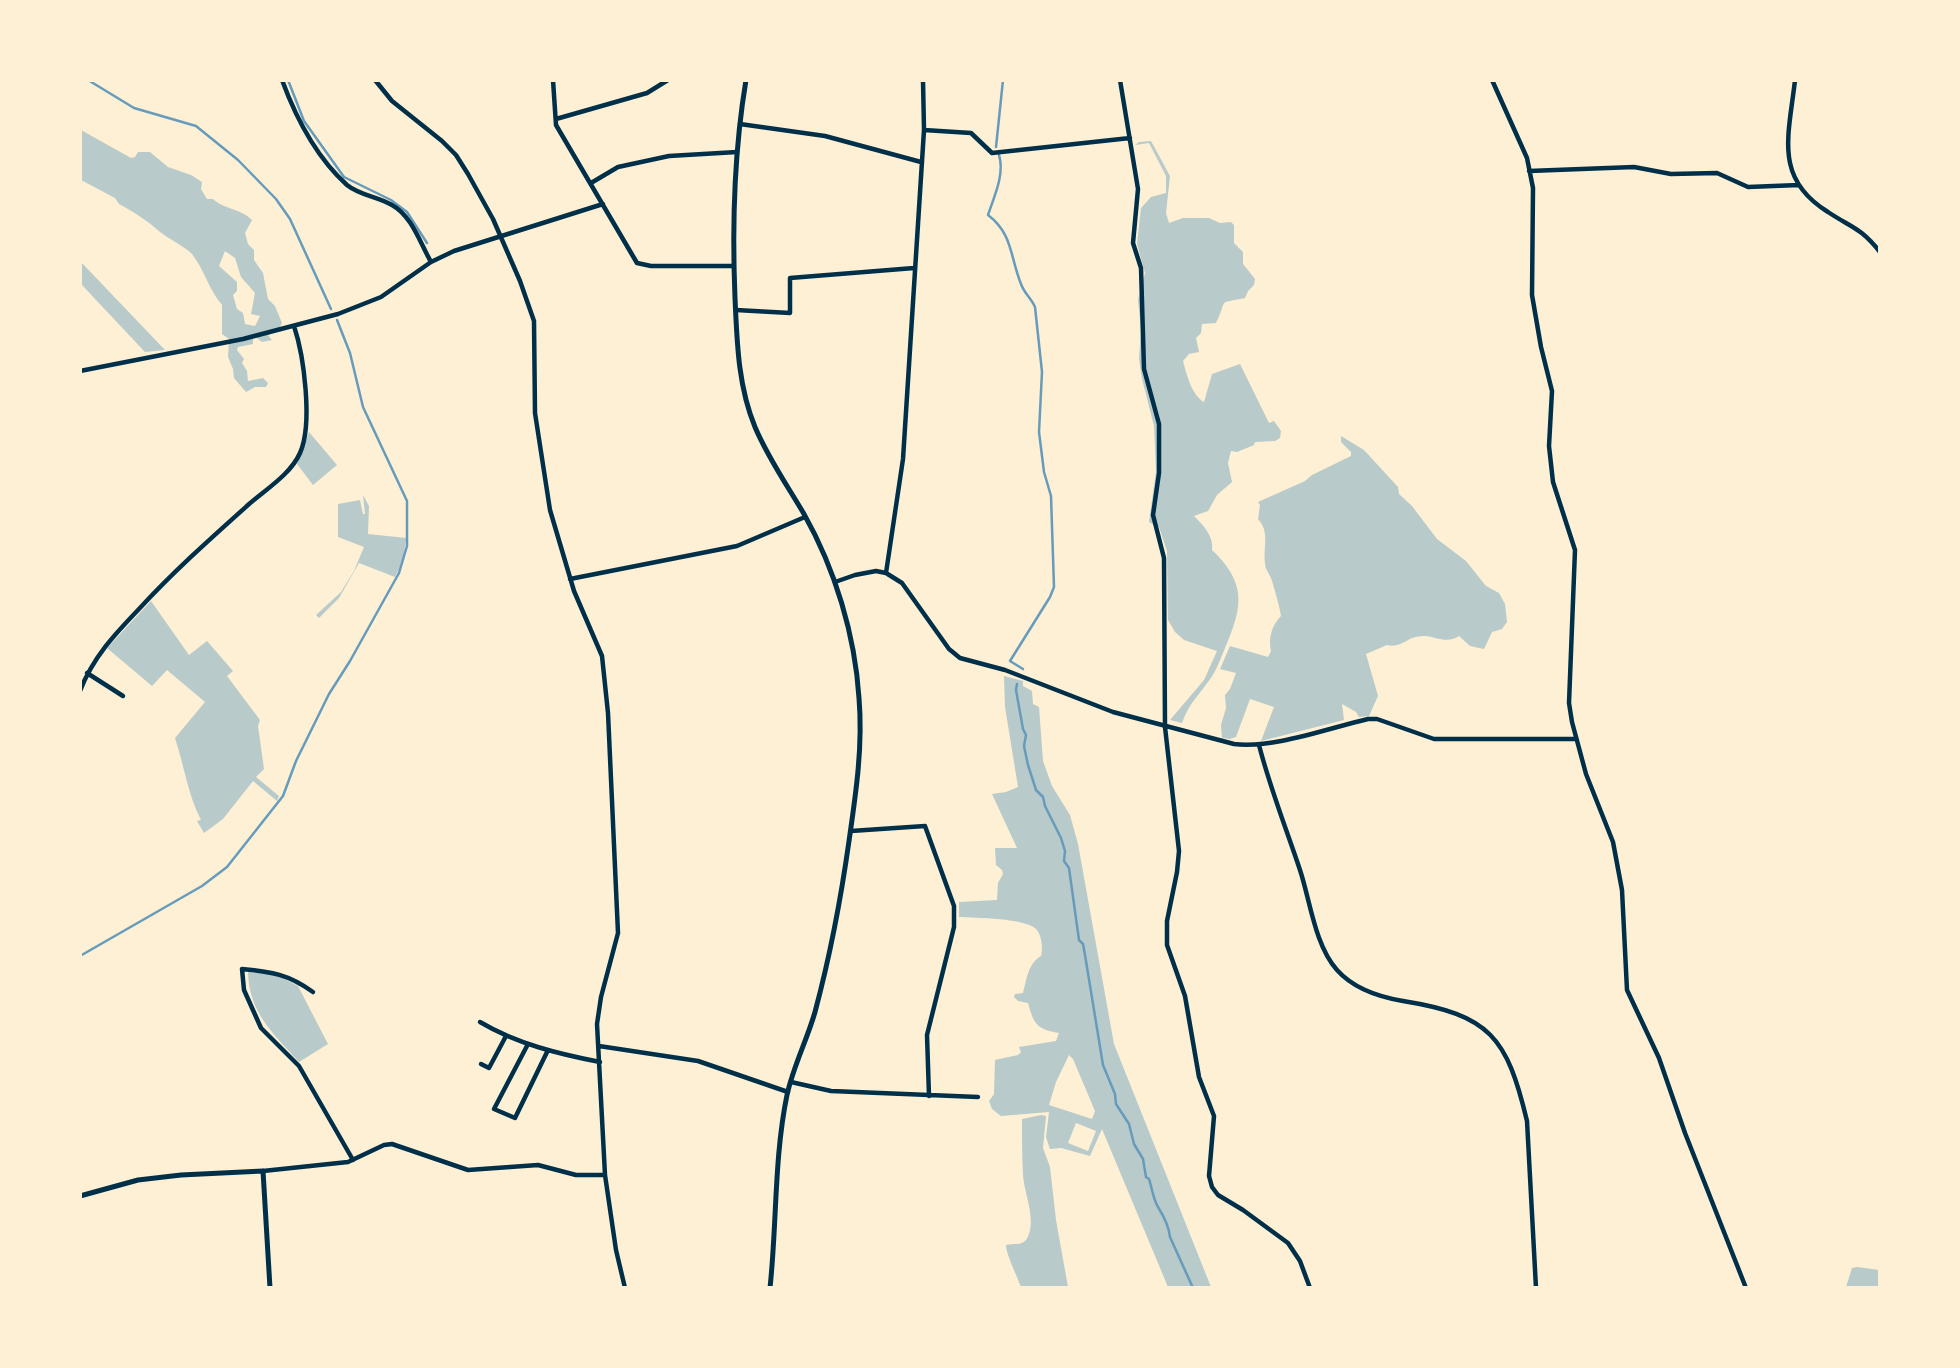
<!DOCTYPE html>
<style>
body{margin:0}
#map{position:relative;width:1960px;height:1368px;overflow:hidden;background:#fdf0d5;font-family:"Fira Sans",sans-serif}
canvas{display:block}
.frame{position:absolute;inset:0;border:82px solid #fdf0d5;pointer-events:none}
</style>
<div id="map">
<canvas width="1960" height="1368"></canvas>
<div class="frame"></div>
</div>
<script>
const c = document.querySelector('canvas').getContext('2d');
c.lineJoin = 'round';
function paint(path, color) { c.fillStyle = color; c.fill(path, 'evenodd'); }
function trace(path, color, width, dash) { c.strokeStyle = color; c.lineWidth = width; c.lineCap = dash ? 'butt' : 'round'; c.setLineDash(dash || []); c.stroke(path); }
paint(new Path2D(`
 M 81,130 L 131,158 L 135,157 L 138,152 L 150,152 L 168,167 L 191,175 L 202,182 L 201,189 L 207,199 L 213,199 C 225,210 240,208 252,220 L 245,233 L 248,244 L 254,250 L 254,260 L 263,273 L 268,299 L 275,306 L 282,323 L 278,331 L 268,335 L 272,340 L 262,342 L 257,338 L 253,338 L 253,344 L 238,347 L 237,350 L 244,359 L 242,363 L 247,371 L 248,381 L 263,378 L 268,383 L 266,387 L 255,387 L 246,392 L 234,378 L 233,369 L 228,357 L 229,339 L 222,334 L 222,305 C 209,290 204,269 192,254 C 183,245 170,240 160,232 C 148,221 134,212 119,204 L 115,198 L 81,180 ZM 225,251 L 235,258 L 241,277 L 255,293 L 251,314 L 260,316 L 255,326 L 245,324 L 243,313 L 237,309 L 233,295 L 237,291 L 237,282 L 219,266 Z
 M 1151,141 L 1170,176 L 1166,213 L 1169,223 L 1183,218 L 1209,218 L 1220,223 L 1231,222 L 1234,225 L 1234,243 L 1243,252 L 1243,264 L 1255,279 L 1254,285 L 1248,291 L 1245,298 C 1215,304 1229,298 1216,323 L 1202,324 L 1201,333 L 1196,338 L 1199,352 L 1189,354 L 1183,361 C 1187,375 1191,394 1204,402 L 1212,374 L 1240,364 L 1269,423 L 1274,421 L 1281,431 L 1280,438 L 1275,441 L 1255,442 L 1254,445 L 1237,452 L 1231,451 L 1228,463 L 1232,482 L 1217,495 L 1208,511 L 1194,516 C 1203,525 1214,536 1212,550 C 1248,584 1242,608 1225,648 C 1220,660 1216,672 1208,682 C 1198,696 1188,705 1182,723 L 1170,720 L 1204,680 L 1217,651 L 1184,640 L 1175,632 L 1168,620 L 1167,551 L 1159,527 L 1149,522 L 1156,471 L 1154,426 L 1142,379 L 1139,359 L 1141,330 L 1138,300 L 1145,273 L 1137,244 L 1141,208 L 1151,197 L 1166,193 L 1166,176 L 1149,143 L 1135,145 L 1139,142 Z
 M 80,261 L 165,350 L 145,352 L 81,284 Z
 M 309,432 L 337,465 L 313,485 L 297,464 Z
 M 1341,436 L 1364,450 L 1398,487 L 1399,494 L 1412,506 L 1437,539 L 1466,561 L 1486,586 L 1499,593 L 1505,604 L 1507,622 L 1502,629 L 1492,632 L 1484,649 L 1470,646 L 1459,636 C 1447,644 1437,637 1425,636 C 1407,635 1402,649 1387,645 L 1366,654 L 1378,696 L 1369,716 L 1359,717 L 1356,712 L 1342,704 L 1344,720 L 1261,741 L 1274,707 L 1250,699 L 1236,737 L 1230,739 L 1222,738 L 1221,725 L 1226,708 L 1225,695 L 1230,689 L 1236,673 L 1220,669 L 1230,646 L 1268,657 L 1271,651 C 1268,638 1272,625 1281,616 C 1281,612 1273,583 1271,578 C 1269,573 1265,569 1265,563 C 1263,547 1270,532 1258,519 L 1260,505 L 1258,502 L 1305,481 L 1312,475 L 1351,456 L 1351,452 L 1341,442 Z
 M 363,495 L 369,506 L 368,534 L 406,538 C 405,552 402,565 395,577 L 359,563 L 339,598 L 319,618 L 316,615 L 341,592 L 354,571 L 364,547 L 338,537 L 338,504 L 360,500 L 363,514 L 365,514 Z
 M 151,601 L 189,655 L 207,641 L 233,671 L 227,676 L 260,720 L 258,726 L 264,769 L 256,777 L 279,796 L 277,801 L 253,781 L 223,819 L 204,833 L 197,821 L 201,820 C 188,795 184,765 175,738 L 205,702 L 167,670 L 152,686 L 107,648 Z
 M 1004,676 L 1023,681 L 1023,686 L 1032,691 L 1033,704 L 1039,707 L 1043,761 L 1052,786 L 1070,815 L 1078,844 L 1114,1044 L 1211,1287 L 1168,1287 L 1102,1129 L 1090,1156 L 1061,1148 L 1050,1149 L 1046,1137 L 1049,1112 L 1001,1116 L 992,1109 L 989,1101 L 994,1094 L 995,1060 L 1018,1055 L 1021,1052 L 1019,1047 L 1056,1041 L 1059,1033 C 1037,1029 1034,1025 1028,1003 L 1018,1001 L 1014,997 L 1015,994 L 1023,993 C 1027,978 1028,964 1041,956 C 1043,949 1042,935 1036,929 C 1025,918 976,918 959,917 L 959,902 L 997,900 L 998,883 L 1003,874 L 1002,870 L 996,865 L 995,848 L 1017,848 L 992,794 L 1006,792 L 1018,787 L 1005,707 ZM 1069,1055 L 1073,1059 L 1095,1111 L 1092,1119 L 1049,1105 L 1056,1082 ZM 1076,1123 L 1096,1131 L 1088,1151 L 1068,1143 Z
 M 248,972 L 277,975 L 298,986 L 328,1044 L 299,1062 C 273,1033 249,1013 248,972 Z
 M 1041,1115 L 1046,1116 L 1043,1148 L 1050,1167 L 1056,1220 L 1068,1287 L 1021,1287 C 1017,1276 1006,1254 1006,1245 C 1013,1243 1021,1246 1026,1240 C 1038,1223 1024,1193 1023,1175 C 1022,1157 1022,1138 1022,1119 Z
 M 1857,1267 L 1879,1270 L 1879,1287 L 1846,1287 L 1852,1268 Z`), '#b9caca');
trace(new Path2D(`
 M 88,80 L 134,108 L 196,126 L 238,160 L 276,199 L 290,219 L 331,309
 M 288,80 L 304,121 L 344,177 L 391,200 L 407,212 L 427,243
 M 996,147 L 1003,80
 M 999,155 C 1005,174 994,197 988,215 C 1013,234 1010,257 1021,284 C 1024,293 1031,298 1035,307 L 1042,372 L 1039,432 L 1044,472 L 1051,496 L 1054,587 L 1050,597 L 1010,661 L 1023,669
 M 1017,684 L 1016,690 L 1023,729 L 1026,735 L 1024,746 L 1028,765 L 1036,790 L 1043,797 L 1045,806 L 1061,838 L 1065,851 L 1064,861 L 1069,868 L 1079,940 L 1083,944 L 1085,955 L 1103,1065 L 1115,1094 L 1116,1104 L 1129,1124 L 1134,1144 L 1143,1159 L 1146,1177 L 1149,1179 C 1152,1188 1153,1199 1158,1207 C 1163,1215 1169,1227 1170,1237 L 1193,1288
 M 80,956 L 202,886 L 227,867 L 283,796 L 296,761 L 329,694 L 350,661 L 399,573 L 407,546 L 407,501 L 363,407 L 350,353 L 337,320`), '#669bbc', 2.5);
trace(new Path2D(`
 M 282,80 C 296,118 317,158 347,185 C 359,195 378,197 392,205 C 412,216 420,243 431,262
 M 375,80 L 392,101 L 442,141 L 456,155 L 468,174 L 493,219 L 520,281 L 534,321 L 535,413 L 550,510 L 574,591 L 602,656 L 608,713 L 618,933 L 601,997 L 597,1024 L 605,1175 L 616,1250 L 625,1288
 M 553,80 L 556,125 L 637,263 L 651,266 L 734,266
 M 1120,80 L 1138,189 L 1133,243 L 1141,268 L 1144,369 L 1159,424 L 1159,473 L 1153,515 L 1164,558 L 1165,727 L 1179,851 L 1177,872 L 1167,921 L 1167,945 L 1185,996 L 1199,1077 L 1214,1116 L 1209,1176 L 1212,1187 L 1218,1195 L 1243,1210 L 1288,1243 L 1300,1261 L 1310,1288
 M 1492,80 L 1527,158 L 1533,188 L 1532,295 L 1541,347 L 1552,391 L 1549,446 L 1553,482 L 1575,550 L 1569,703 L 1572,722 L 1586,774 L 1613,842 L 1622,890 L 1627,990 L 1659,1058 L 1685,1133 L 1746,1288
 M 1795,80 C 1789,135 1773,178 1828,212 C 1852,228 1860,227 1880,252
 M 556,119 L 647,93 L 668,80
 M 740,124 L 825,136 L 921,162
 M 924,130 L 971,133 L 992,153 L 1130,138
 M 1529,171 L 1634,167 L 1671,174 L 1717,173 L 1748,187 L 1799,185
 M 591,183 L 618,167 L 669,156 L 737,152
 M 736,310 L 790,313 L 790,278 L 914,268
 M 80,371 L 243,339 L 338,314 L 381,297 L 431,262 L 454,251 L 603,204
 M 886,573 L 903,459 L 924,130 L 923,80
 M 570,579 L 737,546 L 805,517
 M 835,582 L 855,575 L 876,571 L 886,573 L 902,583 L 949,649 L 960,658 L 1005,670 L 1113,712 L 1234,744 C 1272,749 1329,728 1368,719 L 1377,719 L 1434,739 L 1576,739
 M 87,673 L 123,696
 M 80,691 C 93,657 115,634 139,609 C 173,572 210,539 248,505 C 265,490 291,474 300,453 C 313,424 304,356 294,326
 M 1259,745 C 1270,788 1286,828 1300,870 C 1310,900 1315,946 1337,970 C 1353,988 1379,997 1403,1001 C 1490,1015 1507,1037 1527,1121 L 1536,1288
 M 851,831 L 925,826 L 954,906 L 954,927 L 927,1035 L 929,1096
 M 313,992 C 288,974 272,972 242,969 L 244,990 L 261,1028 L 299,1066 L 353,1160
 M 480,1022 C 517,1044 559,1054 600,1062
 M 528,1044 L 494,1109 L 515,1118 L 548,1050
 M 599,1046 L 698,1061 L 788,1092
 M 481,1064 L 489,1068 L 506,1036
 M 791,1082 L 831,1091 L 978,1097
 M 263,1171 L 348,1162 L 384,1145 L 392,1144 L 468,1170 L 538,1165 L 576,1175 L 605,1175`), '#003049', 4.5);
trace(new Path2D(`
 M 746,80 C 734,152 732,226 735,298 C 737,342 738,386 755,427 C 768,458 787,485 804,514 C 835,569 855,635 859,698 C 863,746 856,793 849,841 C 841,898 830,956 815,1012 C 807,1040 793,1067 787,1095 C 774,1158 777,1223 770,1288
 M 80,1196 L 138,1180 L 181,1175 L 263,1171 L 270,1288`), '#003049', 5);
</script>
